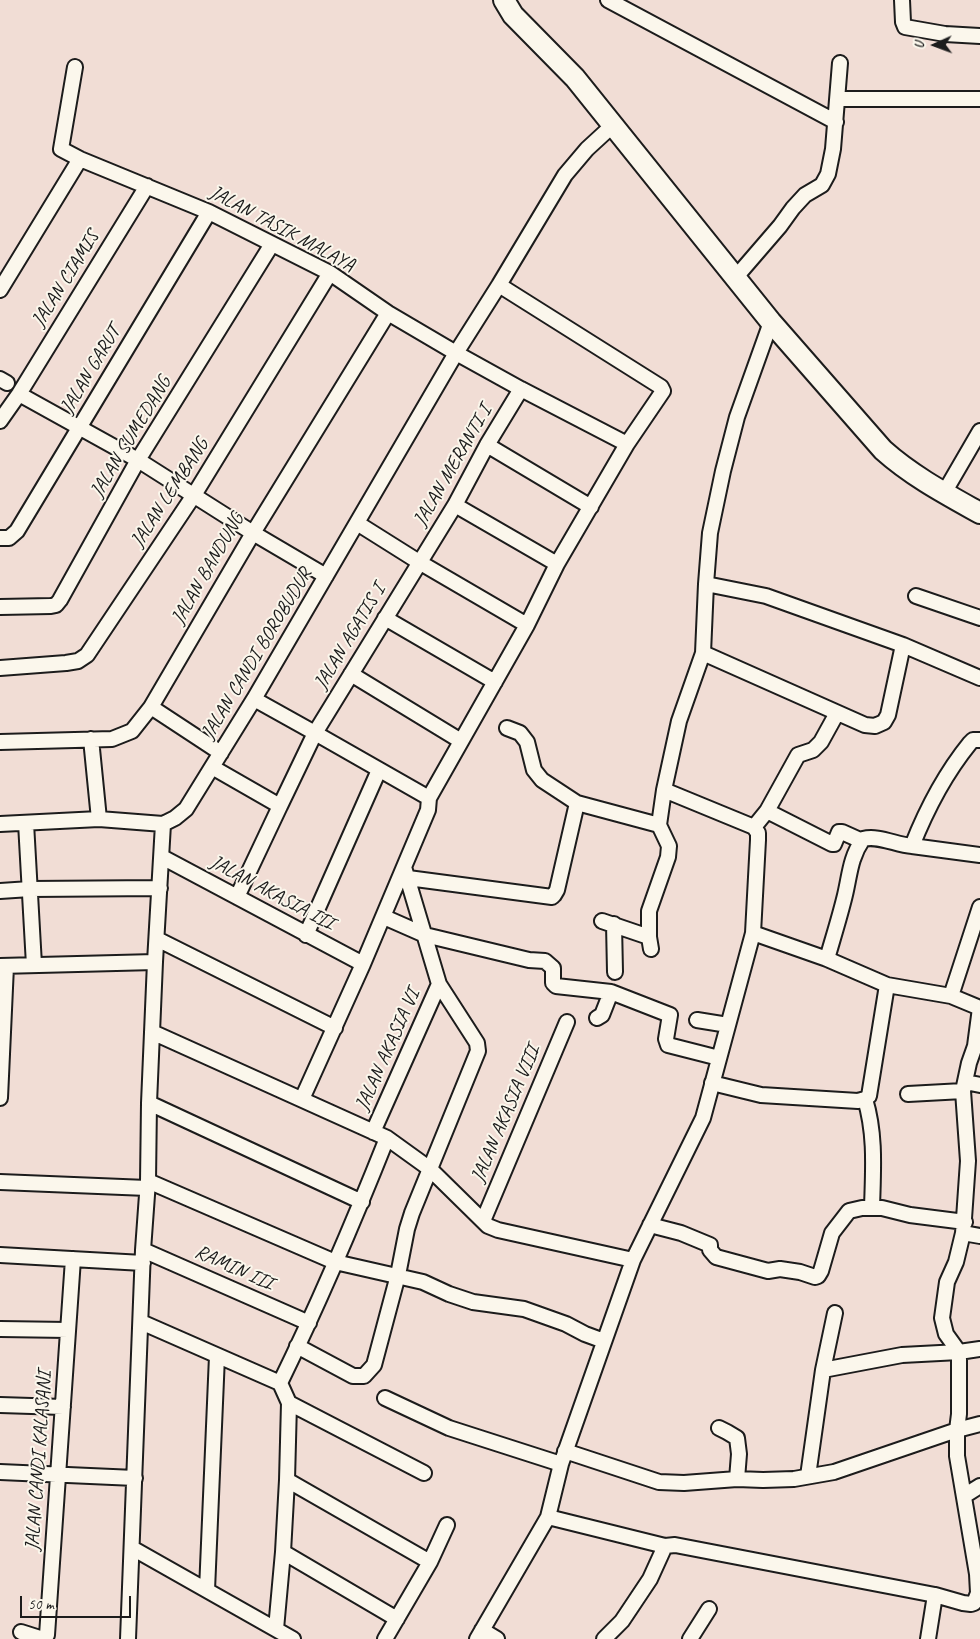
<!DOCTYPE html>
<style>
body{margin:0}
#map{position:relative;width:980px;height:1639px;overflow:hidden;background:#f1ddd5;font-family:Caveat,sans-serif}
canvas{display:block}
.north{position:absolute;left:910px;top:20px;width:50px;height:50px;-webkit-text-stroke:4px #fbf7ec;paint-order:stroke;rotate:268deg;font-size:14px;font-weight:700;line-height:20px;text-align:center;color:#1c1c1c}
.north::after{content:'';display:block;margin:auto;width:18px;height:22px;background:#1c1c1c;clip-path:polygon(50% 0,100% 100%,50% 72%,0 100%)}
.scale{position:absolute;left:20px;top:1596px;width:111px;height:22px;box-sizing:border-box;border:2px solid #1c1c1c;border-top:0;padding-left:6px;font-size:15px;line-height:18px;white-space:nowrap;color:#1c1c1c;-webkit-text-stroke:4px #fbf7ec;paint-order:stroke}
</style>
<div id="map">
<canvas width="980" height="1639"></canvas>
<div class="north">U</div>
<div class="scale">50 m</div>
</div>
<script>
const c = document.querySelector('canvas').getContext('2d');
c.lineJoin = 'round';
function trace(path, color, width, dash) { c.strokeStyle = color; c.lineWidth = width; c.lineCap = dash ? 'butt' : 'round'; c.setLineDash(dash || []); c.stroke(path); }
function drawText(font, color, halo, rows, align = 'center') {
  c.font = font + ' Caveat,sans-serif'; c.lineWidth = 4; c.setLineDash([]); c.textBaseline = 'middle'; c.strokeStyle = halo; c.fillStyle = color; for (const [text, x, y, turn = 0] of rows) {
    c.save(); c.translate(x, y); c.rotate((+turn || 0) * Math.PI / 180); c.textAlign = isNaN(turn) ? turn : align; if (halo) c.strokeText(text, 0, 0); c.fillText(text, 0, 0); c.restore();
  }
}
const street = new Path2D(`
 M 608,0 L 836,122
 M 902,0 L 903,22 L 905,27 L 945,34 L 980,36
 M 75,67 L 61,149 L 80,159 L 209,212 L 330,273 L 388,313 L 456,353 L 521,389 L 627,444
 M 838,99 L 980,99
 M 736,277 L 780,226 L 793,208 L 805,195 L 822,185 L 828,174 L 833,149 L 840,63
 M 0,290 L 80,159
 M 0,379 L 7,383
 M 19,394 L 138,460 L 253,533 L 326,576
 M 0,421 L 19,394 L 147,186
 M 487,445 L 591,507
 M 944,493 L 980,431
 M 455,505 L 557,564
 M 357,523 L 419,562 L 527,625
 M 0,538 L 9,538 L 17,531 L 209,212
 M 706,584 L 766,596 L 903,645 L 980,678
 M 916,596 L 980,618
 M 0,607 L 51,606 L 56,605 L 60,600 L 138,460 L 272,244
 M 385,618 L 495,682
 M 703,653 L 865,725 L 875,726 L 884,722 L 888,715 L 903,645
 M 0,668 L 66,663 L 78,661 L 87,655 L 194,495 L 330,273
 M 351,674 L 461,741
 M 254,699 L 315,733 L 429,798
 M 151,707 L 221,753
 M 507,728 L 520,733 L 527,742 L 534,770 L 542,780 L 577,803 L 659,825
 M 91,739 L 99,819
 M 0,742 L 112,739 L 132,731 L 151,707 L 253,533 L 388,313
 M 212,767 L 280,806 L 315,733 L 455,505 L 487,445 L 521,389
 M 767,811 L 832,844 L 834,844 L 839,832 L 842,832 L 862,841
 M 26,823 L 34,965
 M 0,824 L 99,819 L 163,824 L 175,818 L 186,809 L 254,699 L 456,353 L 499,285 L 565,175 L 587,149 L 612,126
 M 754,827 L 767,811 L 798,755 L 813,750 L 821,742 L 837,713
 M 912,846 L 980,855
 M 162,857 L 363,964
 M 408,878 L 552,897 L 554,895 L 557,890 L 577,803
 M 0,891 L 30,889 L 160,888
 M 237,897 L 280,806
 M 384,917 L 425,935 L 529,960 L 545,961 L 553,968 L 553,983 L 556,986 L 611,992
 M 602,921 L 649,937
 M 614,924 L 615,972
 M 753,933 L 827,959 L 887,985 L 951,996 L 980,1008
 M 306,935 L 379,770
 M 157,939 L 335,1028
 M 651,949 L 649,937 L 649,911 L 668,857 L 669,846 L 659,825 L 664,790 L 679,721 L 703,653 L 706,584 L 710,533 L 723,471 L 737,417 L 771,322
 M 827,959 C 833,938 840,916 845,895 C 850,874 850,858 863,839 C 879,835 896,845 912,846 C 927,808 944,775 970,743 L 973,740 L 980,740
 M 0,966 L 155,962
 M 951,996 L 980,907
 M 597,1018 L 602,1015 L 611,992 L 670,1015 L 666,1039 L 668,1045 L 719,1058
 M 697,1020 L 728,1025
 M 152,1032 L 387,1138 L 430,1169 L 488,1226 L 498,1230 L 633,1260
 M 965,1082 L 980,1085
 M 712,1083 L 761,1095 L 858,1101 L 865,1099 L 869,1096 L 887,985
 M 908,1094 L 963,1091
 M 0,1098 L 6,966
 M 302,1099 L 363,964 L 428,810 L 429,798 L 527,625 L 557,564 L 627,444 L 663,391 L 661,387 L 499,285
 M 865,1099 C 876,1135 873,1171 872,1208
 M 149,1103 L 362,1202
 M 373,1132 L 439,984
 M 148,1181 L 335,1262 L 423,1282 L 449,1294 L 473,1302 L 524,1309 L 566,1324 L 585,1334 L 604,1341
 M 0,1182 L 147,1188
 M 483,1221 L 567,1022
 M 650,1225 L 681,1233 L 710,1245 L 710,1250 L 716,1257 L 768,1271 L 780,1269 L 800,1272 L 815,1277 L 818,1276 L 821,1271 L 832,1233 L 849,1211 L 862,1208 L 882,1208 L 910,1215 L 965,1222
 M 963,1233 L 980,1236
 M 143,1250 L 309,1323
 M 0,1255 L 143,1263
 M 141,1322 L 280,1383 C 319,1303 354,1221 387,1138
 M 0,1329 L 68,1330
 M 297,1346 L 353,1376 L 364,1376 L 374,1365 L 398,1275 L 407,1229 L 412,1213 L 478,1051 L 477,1043 L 439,984 L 404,867
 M 823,1370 L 902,1355 L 959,1352 L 980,1349
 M 385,1398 L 449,1428 L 561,1464
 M 289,1403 L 424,1473
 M 0,1405 L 63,1407
 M 719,1428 L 727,1432 L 737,1438 L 739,1454 L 737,1479
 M 565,1451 L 659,1482 L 684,1483 L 737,1479 L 763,1480 L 794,1479 L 834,1472 L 957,1430 L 980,1424
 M 0,1472 L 135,1478
 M 808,1476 L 823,1370 L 835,1313
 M 287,1480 L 430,1562
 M 964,1496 L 980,1486
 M 548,1517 L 665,1546 L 675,1545 L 935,1595 L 963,1603 L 971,1604 L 974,1603 L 978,1593 L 977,1574 L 957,1456 L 957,1430 L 959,1414 L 959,1352 L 946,1334 L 942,1318 L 947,1282 L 956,1262 L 963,1233 L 968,1161 L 963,1091 L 969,1063 L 975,1046 L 980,1008
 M 132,1548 L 293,1639
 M 283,1552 L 397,1619
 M 207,1590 L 217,1356
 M 276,1629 L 283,1552 L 287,1480 L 289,1403 L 280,1383
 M 482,1630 L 497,1639
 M 21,1632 L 43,1639 L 47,1635 L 73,1259
 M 128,1639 L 143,1250 L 148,1181 L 149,1103 L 155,962 L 163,824
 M 385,1639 L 430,1562 L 447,1525
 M 477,1639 L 548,1517 L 561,1464 L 633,1260 L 703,1118 L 753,933 L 758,840 L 758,833 L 754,827 L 664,790
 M 604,1639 L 622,1621 L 650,1579 L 665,1546
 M 690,1639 L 709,1609
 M 928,1639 L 935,1595`);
const secondary = new Path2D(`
 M 504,0 L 513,15 L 575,78 L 771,322 L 883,450 C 912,476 946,494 980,513`);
trace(street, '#1c1c1c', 18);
trace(secondary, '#1c1c1c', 24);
trace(street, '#fbf7ec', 14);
trace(secondary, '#fbf7ec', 20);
drawText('20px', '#1c1c1c', '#fbf7ec', [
 ["JALAN TASIK MALAYA",282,229,28],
 ["JALAN CIAMIS",66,279,-58],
 ["JALAN GARUT",91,370,-59],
 ["JALAN SUMEDANG",131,437,-59],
 ["JALAN MERANTI I",453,466,-60],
 ["JALAN LEMBANG",170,493,-57],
 ["JALAN BANDUNG",208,569,-60],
 ["JALAN AGATIS I",350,637,-59],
 ["JALAN CANDI BOROBUDUR",257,654,-59],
 ["JALAN AKASIA III",272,893,28],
 ["JALAN AKASIA VI",388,1050,-66],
 ["JALAN AKASIA VIII",506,1114,-67],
 ["RAMIN III",234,1268,24],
 ["JALAN CANDI KALASANI",39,1461,-86]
]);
</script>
